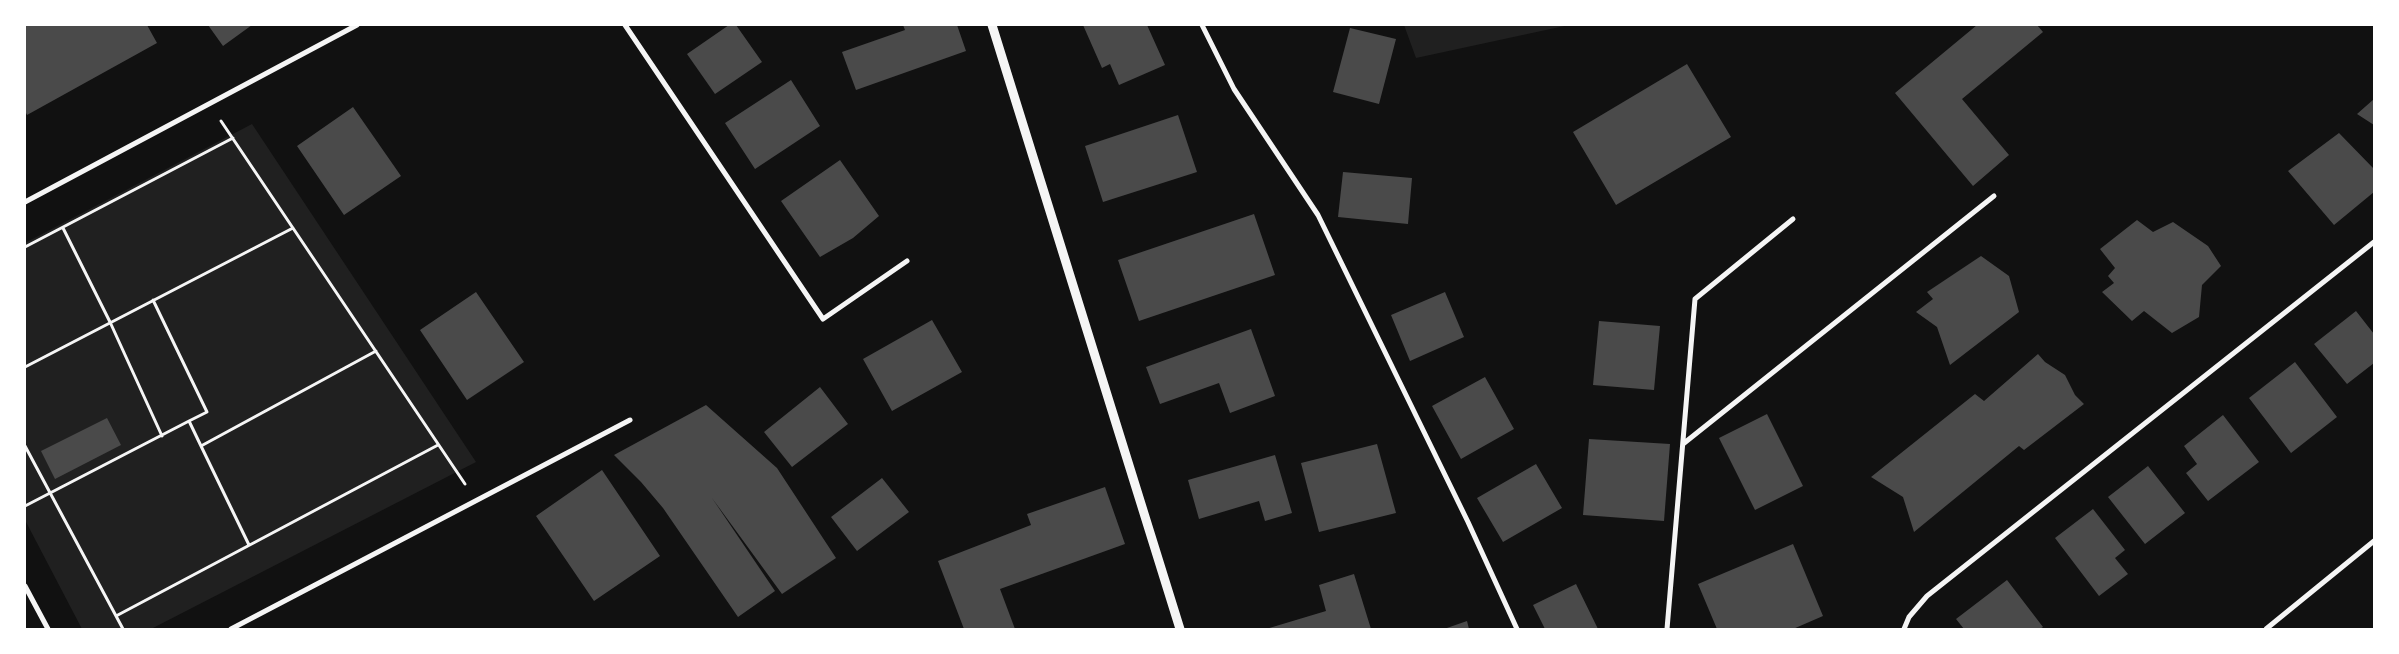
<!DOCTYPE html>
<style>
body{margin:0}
#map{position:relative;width:2399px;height:654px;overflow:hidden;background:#111;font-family:Helvetica,sans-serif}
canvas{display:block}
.frame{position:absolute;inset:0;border:26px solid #fff;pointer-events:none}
</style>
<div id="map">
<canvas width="2399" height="654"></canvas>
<div class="frame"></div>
</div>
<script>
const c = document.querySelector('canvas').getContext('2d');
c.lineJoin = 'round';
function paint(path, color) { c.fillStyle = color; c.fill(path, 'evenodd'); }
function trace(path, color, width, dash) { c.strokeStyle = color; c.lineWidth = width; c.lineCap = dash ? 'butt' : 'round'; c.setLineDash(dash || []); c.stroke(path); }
paint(new Path2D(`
 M 1404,25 L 1569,25 L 1416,58 Z
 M 252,124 L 476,462 L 151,629 L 82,629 L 25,520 L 25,243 Z`), '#202020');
paint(new Path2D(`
 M 25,25 L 147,25 L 157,43 L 27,115 L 25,111 Z
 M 208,25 L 252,25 L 223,46 Z
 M 729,25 L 736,25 L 762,62 L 715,94 L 687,54 Z
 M 903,25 L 957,25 L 966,51 L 856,90 L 842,52 L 905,30 Z
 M 1083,25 L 1147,25 L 1165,65 L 1119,85 L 1110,64 L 1102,68 Z
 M 1977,25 L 2037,25 L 2043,32 L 1962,99 L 2009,155 L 1973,186 L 1895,93 Z
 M 1350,28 L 1396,39 L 1379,104 L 1333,92 Z
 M 1687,64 L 1731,137 L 1616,205 L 1573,132 Z
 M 791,80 L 820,126 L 755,169 L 725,123 Z
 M 2374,99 L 2374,125 L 2357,114 Z
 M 353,107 L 401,176 L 344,215 L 297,146 Z
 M 1178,115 L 1197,172 L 1103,202 L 1085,146 Z
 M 2339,133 L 2374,169 L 2374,192 L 2334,225 L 2288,171 Z
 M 840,160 L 879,216 L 853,238 L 820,257 L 781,201 Z
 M 1343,172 L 1412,178 L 1408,224 L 1338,217 Z
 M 1254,214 L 1275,275 L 1139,321 L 1118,260 Z
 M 2137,220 L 2153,232 L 2173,222 L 2208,246 L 2221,266 L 2202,285 L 2199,317 L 2172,333 L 2144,311 L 2132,321 L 2102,292 L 2114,283 L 2108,276 L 2115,268 L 2100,249 Z
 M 1981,256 L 2009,276 L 2019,312 L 1950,365 L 1937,327 L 1916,312 L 1933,299 L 1927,292 Z
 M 476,292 L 524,362 L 467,400 L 420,330 Z
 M 1445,292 L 1464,337 L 1410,361 L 1391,315 Z
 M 2356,311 L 2374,334 L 2374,363 L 2347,384 L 2314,344 Z
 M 932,320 L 962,372 L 892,411 L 863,359 Z
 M 1599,321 L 1660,326 L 1654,390 L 1593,385 Z
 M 1251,329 L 1275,396 L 1230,413 L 1219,383 L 1160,404 L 1146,367 Z
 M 2038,354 L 2045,362 L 2065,375 L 2075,395 L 2084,404 L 2024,450 L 2019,446 L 1914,532 L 1903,497 L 1871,477 L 1975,394 L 1984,401 Z
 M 2295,362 L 2337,417 L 2291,453 L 2249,398 Z
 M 1485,377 L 1514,429 L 1461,459 L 1432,406 Z
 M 820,387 L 848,424 L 792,467 L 764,432 Z
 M 706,405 L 777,468 L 836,558 L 782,594 L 712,498 L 775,591 L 738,617 L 663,508 L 641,482 L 614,455 Z
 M 1767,414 L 1803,486 L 1755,510 L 1719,438 Z
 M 2223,415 L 2259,462 L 2208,501 L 2186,473 L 2197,464 L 2184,446 Z
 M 107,418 L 121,445 L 55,479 L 41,451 Z
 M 1589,439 L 1670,444 L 1664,521 L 1583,515 Z
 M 1377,444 L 1396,513 L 1319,532 L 1301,463 Z
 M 1275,455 L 1292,513 L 1265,521 L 1259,501 L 1199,519 L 1188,480 Z
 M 1536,464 L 1562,508 L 1503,542 L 1477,498 Z
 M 2148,466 L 2185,513 L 2145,544 L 2108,497 Z
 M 602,470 L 660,556 L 594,601 L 536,516 Z
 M 882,478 L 909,512 L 857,551 L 831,517 Z
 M 1105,487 L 1125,544 L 1000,589 L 1015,629 L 964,629 L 938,561 L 1031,525 L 1027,514 Z
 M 2093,509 L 2125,550 L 2115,558 L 2128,574 L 2099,596 L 2055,538 Z
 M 1793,544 L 1823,616 L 1793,629 L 1717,629 L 1698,584 Z
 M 1354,574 L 1371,629 L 1266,629 L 1326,611 L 1319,585 Z
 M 2007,580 L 2043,627 L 2040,629 L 1964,629 L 1956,619 Z
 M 1576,584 L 1598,629 L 1545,629 L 1533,605 Z
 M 1467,621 L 1469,629 L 1444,629 Z`), '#4a4a4a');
trace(new Path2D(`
 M 221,121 L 465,484
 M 63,228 L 110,322 L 162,436
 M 25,247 L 233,138
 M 153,300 L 207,412 L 189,421
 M 25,367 L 293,228
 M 25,446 L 123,629
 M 201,446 L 249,545
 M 25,506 L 189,421 L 201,446 L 376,351
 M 116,616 L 438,445`), '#f5f5f5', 3);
trace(new Path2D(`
 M 625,25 L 823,319 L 907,261
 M 1202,25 L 1234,89 L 1318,215 L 1468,522 L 1517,629
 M 25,202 L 357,25
 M 1683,444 L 1994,196
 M 25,586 L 48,629
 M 231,629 L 630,420
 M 1667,629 L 1695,299 L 1793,219
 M 1904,629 L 1909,617 L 1927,596 L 2374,242
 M 2266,629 L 2374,541`), '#f5f5f5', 5);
trace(new Path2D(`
 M 992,25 L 1180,629`), '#f5f5f5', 9);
</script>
